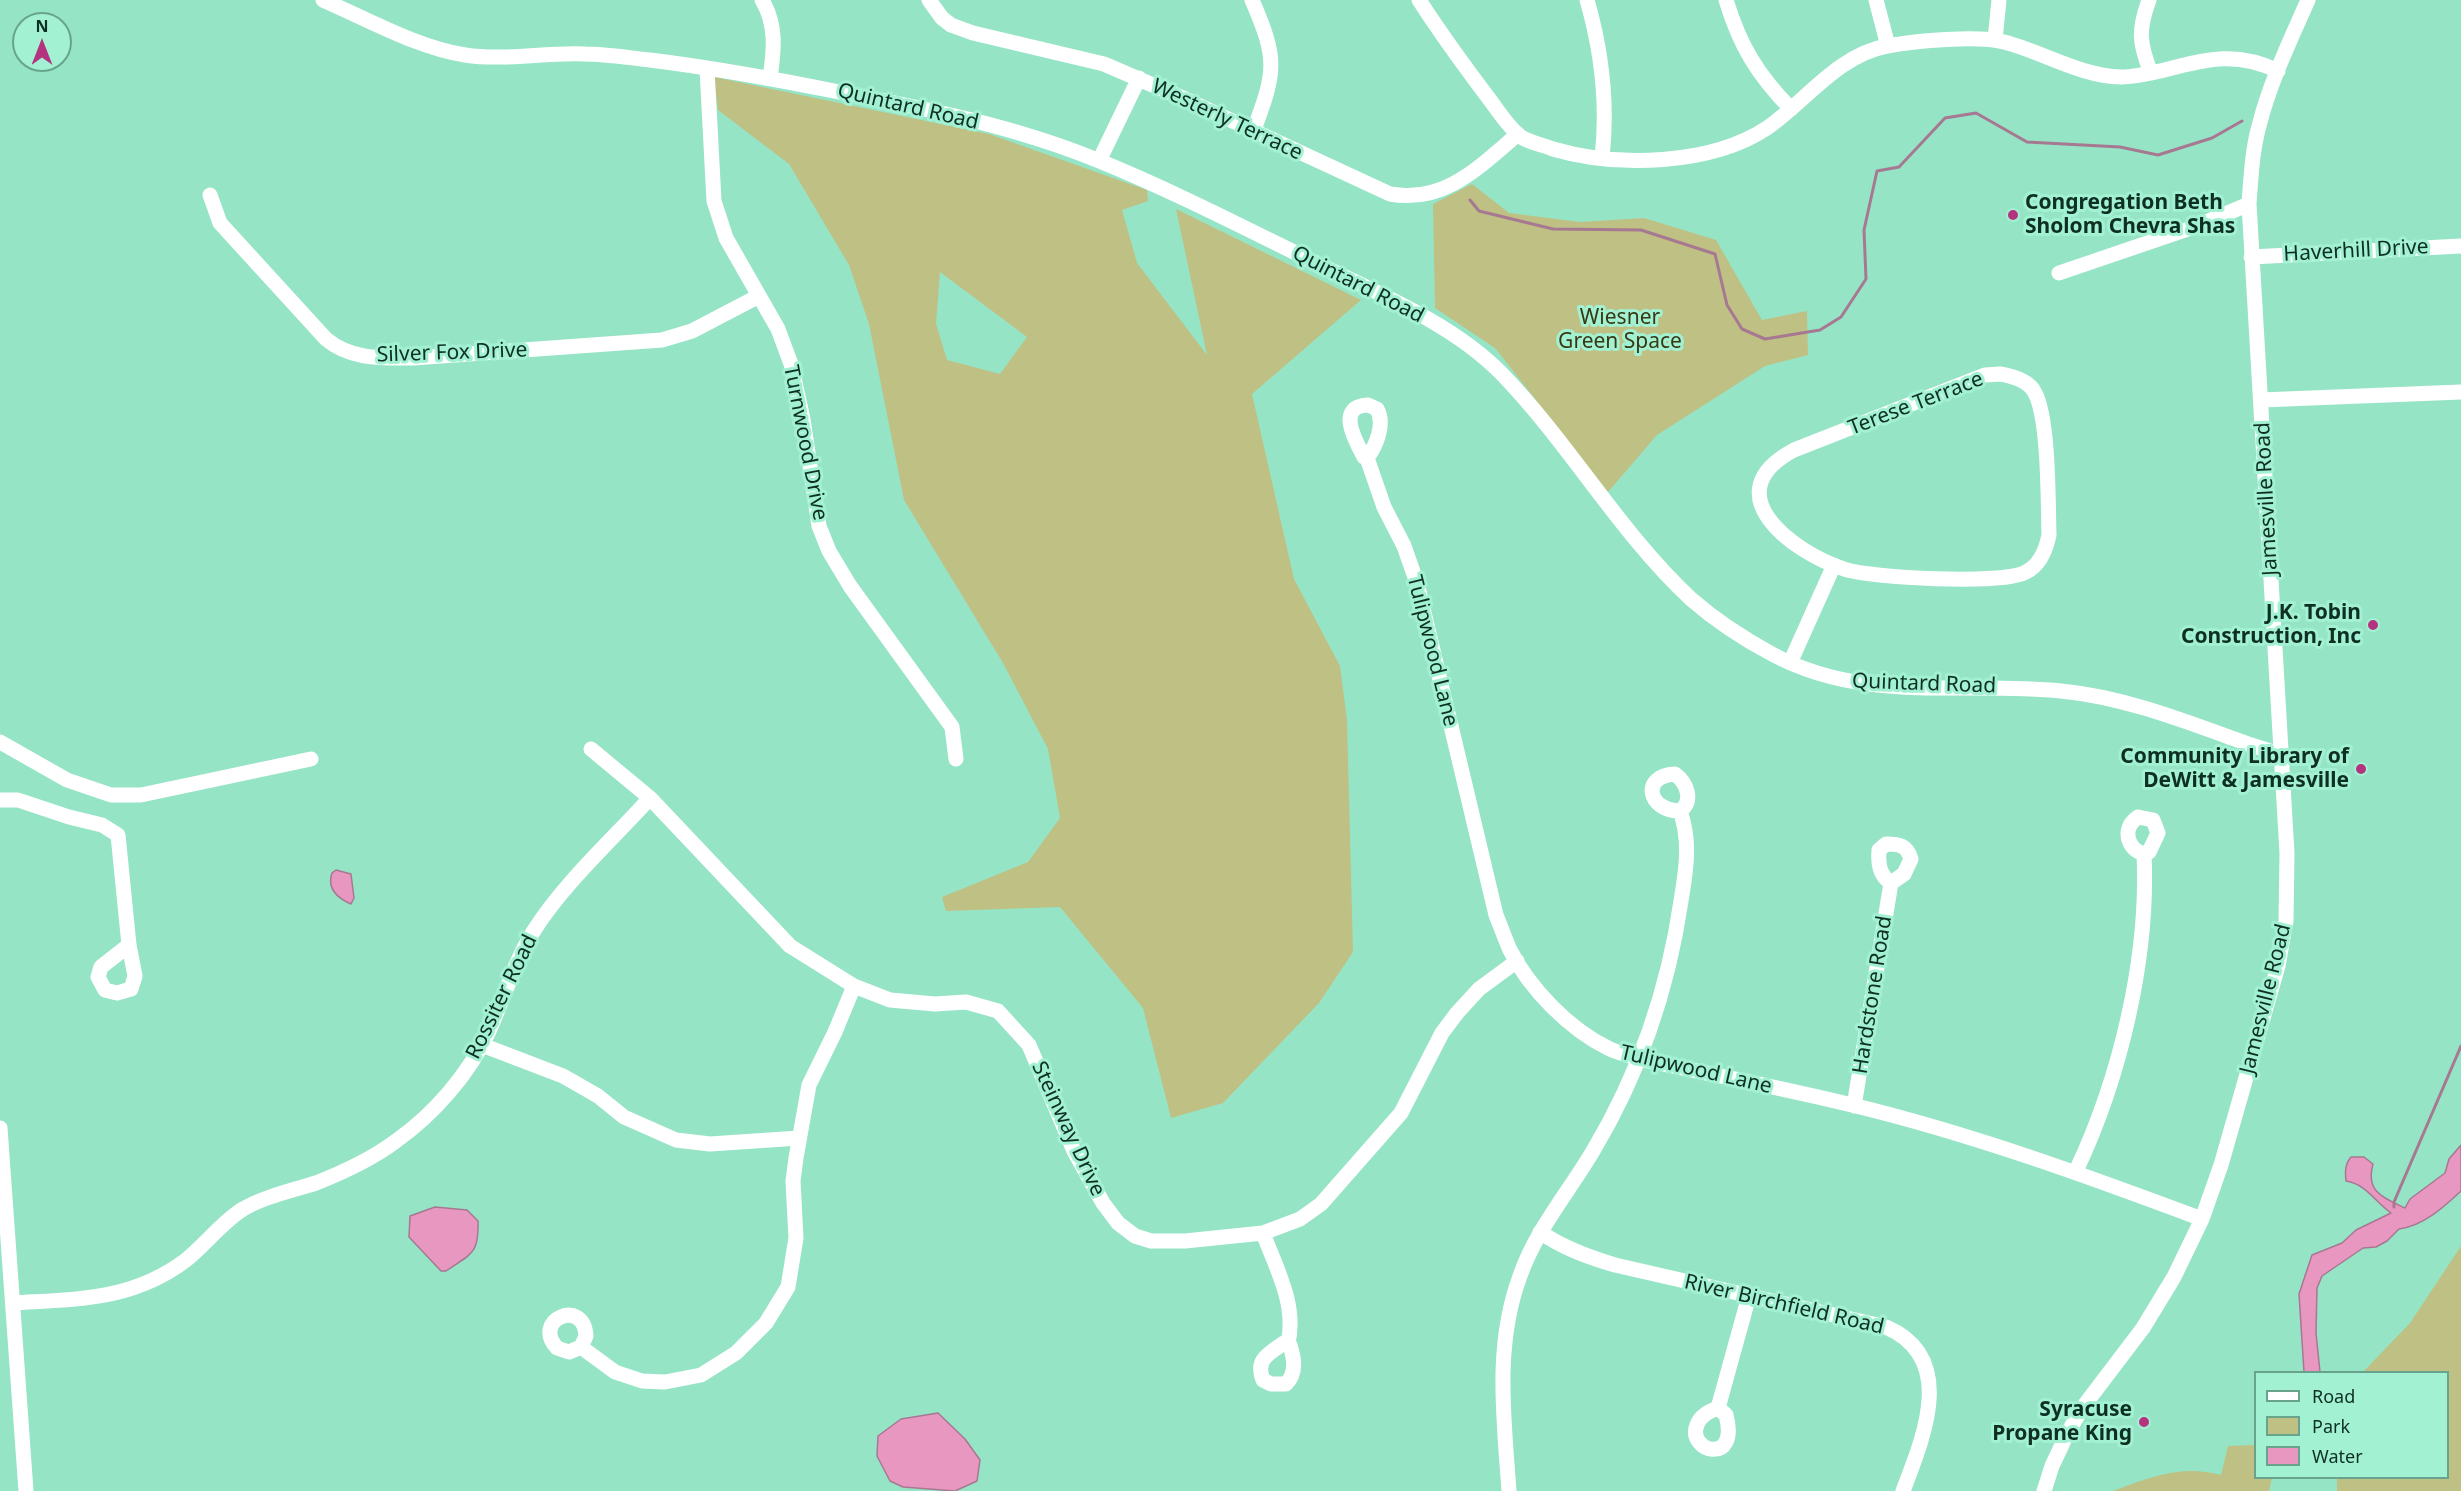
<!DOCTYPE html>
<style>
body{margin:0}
#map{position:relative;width:2461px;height:1491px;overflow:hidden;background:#96e4c6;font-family:"Noto Sans",sans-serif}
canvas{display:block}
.legend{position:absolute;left:2254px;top:1371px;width:195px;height:108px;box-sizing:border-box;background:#a3f1d3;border:2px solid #67a38d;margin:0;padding:8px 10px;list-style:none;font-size:18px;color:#0e2f24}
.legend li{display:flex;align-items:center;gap:12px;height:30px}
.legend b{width:30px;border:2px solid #67a38d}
.north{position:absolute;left:12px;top:12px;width:60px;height:60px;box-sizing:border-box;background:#a3f1d3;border:2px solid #67a38d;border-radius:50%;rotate:0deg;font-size:16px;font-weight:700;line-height:24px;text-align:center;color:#0e2f24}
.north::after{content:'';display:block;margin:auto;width:21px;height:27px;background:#b3337f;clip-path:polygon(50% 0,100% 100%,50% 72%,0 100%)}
</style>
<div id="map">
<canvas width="2461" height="1491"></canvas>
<ul class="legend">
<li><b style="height:8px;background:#fff"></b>Road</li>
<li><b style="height:16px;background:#bfc084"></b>Park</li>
<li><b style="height:16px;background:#e897c0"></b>Water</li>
</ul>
<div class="north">N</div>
</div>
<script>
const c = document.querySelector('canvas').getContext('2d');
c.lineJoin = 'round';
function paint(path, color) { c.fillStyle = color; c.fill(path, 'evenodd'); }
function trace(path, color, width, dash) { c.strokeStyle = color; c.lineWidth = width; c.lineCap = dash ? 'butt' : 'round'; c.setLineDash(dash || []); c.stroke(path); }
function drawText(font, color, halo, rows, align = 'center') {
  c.font = font + ' "Noto Sans",sans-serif'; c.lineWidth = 6; c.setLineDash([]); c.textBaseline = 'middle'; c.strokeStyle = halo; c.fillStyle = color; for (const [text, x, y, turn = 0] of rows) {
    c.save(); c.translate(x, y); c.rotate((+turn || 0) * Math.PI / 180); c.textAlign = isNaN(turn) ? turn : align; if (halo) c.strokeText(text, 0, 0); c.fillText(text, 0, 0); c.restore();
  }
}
paint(new Path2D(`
 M 714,77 L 989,134 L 1147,190 L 1148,201 L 1122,210 L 1137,263 L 1207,355 L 1176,209 L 1361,300 L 1252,394 L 1294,579 L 1340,666 L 1347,720 L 1353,952 L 1319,1003 L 1223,1103 L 1171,1118 L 1143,1008 L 1060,907 L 946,911 L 942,897 L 1028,862 L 1060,818 L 1048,749 L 1003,663 L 904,500 L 869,324 L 849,265 L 789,164 L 718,110 ZM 940,272 L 1027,337 L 1000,374 L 947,360 L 936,324 Z
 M 1472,184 L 1509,213 L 1580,222 L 1644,218 L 1716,240 L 1762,320 L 1807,311 L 1808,355 L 1765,366 L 1657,435 L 1608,492 L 1495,348 L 1435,308 L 1433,204 Z
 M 2461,1246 L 2461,1491 L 2337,1491 L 2337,1478 L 2448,1478 L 2448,1372 L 2363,1372 L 2410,1323 Z
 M 2255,1445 L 2256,1478 L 2272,1478 L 2269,1491 L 2113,1491 C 2150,1477 2181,1464 2221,1475 L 2228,1446 Z`), '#bfc084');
const water = new Path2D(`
 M 336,870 L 351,874 L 354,898 L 351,904 C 337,898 327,888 332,873 Z
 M 2461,1145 L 2461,1191 C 2444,1207 2423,1226 2399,1229 L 2387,1241 L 2376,1247 L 2363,1248 L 2322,1276 L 2317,1288 L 2316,1333 L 2320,1372 L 2304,1372 L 2299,1294 L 2312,1255 L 2342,1243 L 2356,1230 L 2391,1213 C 2375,1202 2366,1184 2346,1181 C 2345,1172 2345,1164 2351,1157 L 2364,1157 L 2373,1164 C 2365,1192 2384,1198 2405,1208 L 2410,1199 L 2445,1173 L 2449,1159 Z
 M 435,1207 L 467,1210 L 478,1221 C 479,1254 472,1253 446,1271 L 441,1271 L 409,1237 L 410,1216 Z
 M 938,1413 L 965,1439 L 980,1460 L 977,1481 L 955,1491 L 903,1487 L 890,1481 L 877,1456 L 878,1436 L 901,1419 Z`);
paint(water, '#e897c0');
trace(water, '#a77891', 1.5);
trace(new Path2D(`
 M 1470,200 L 1479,211 L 1553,229 L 1641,230 L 1715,254 L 1727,305 L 1742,329 L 1765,339 L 1820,330 L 1841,317 L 1866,279 L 1864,230 L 1877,171 L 1899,167 L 1945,118 L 1976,113 L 2027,142 L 2120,147 L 2158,155 L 2212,138 L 2242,121
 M 2394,1207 L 2394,1202 L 2461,1046`), '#a77891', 3);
trace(new Path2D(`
 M 323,0 C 367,19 418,48 465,55 C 505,61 545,52 585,54 C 607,54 629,58 650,60 C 715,68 780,80 844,93 C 929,109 1016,127 1097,160 C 1171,190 1243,227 1314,262 C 1377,293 1452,323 1501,373 C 1570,444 1619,532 1691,599 C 1715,620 1744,639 1772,654 C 1864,704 1962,681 2061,691 C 2123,697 2182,720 2240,741 C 2253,746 2268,750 2281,755
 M 762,0 C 777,25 774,51 770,78
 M 929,0 L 942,18 L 951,25 L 973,33 L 1104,64 L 1185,99 L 1390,194 C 1445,204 1480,166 1518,134
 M 1252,0 C 1278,60 1276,71 1253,132
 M 1419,0 C 1441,34 1465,67 1490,100 C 1499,112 1509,128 1521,137 C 1531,143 1543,145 1553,149 C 1617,168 1711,165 1767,128 C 1806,101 1838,55 1887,46 C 1915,41 1978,35 2004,42 C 2043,52 2080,76 2121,77 C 2134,77 2147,74 2160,71 C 2204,60 2235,50 2278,71
 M 1587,0 C 1602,52 1608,104 1602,158
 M 1726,0 C 1740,46 1757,74 1791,109
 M 1876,0 L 1888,46
 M 2149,0 C 2138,30 2139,43 2151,73
 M 1995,40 L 1999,0
 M 707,69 L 714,201 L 726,238 L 778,329 L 791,364 L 803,419 L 819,526 L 829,551 L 850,586 L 952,727 L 956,759
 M 1099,161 L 1139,78
 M 210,195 L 220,223 L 326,339 C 351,360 382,358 413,358 L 662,340 L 692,331 L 759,296
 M 2251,257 L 2461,246
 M 2059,273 L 2197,226 L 2249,204
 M 2000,374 C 2012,376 2029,380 2035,393 C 2049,419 2048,502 2049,535 C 2046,550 2040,565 2026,572 C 2003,585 1870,578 1844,569 C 1792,552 1713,493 1794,450 L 1985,375 Z
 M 2261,400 L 2461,392
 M 1368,405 L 1377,409 C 1385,423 1377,445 1367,458 L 1364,457 C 1356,442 1335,406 1368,405 Z
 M 1367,458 L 1384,507 L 1404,546 L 1417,583 L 1496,915 C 1501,927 1505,939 1510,950 C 1530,989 1569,1029 1608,1048 C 1618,1053 1629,1055 1639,1059 C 1710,1074 1782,1088 1852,1105 C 1972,1134 2087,1176 2202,1219
 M 1790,663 L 1834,565
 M 0,742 L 67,780 L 111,795 L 141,795 L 311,759
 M 591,749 L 650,798 L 790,946 L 854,986 L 890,1000 L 935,1004 L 966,1002 L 998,1011 L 1029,1045 L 1074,1151 L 1103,1203 L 1118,1223 L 1135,1236 L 1151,1241 L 1185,1241 L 1263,1233 L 1300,1219 L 1321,1204 L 1401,1113 L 1442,1033 L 1457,1013 L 1479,989 L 1517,961
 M 1675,774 C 1687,783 1694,801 1680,811 C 1648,811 1640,776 1675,774 Z
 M 0,800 L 18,800 L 69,817 L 102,825 L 118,835 L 129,945 L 135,976 L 131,989 L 117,993 L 105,990 L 98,977 L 101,967 L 129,945
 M 2138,817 L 2153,820 L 2158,833 L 2149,852 C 2135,859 2116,832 2138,817 Z
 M 1886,844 C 1899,844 1907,845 1911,859 L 1904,874 L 1891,883 C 1879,875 1878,863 1879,850 Z
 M 482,1045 L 563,1076 L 598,1096 L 624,1117 L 676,1140 L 710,1144 L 799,1138
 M 1854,1106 L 1891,883
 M 0,1128 L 26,1491
 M 2076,1171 C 2120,1078 2149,958 2144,854
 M 1540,1232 C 1563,1248 1588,1257 1615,1265 L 1886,1327 C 1958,1358 1923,1438 1903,1491
 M 1263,1233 C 1276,1268 1297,1305 1288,1343
 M 13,1303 C 76,1299 132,1301 186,1260 C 205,1245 222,1222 243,1209 C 266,1196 291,1191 316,1183 C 344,1172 372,1159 396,1141 C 434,1114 469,1074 489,1031 C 504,998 514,963 533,932 C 563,884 612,840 650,798
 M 1284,1343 L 1290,1345 C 1294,1358 1297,1373 1286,1384 L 1271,1384 L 1263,1380 C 1255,1360 1268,1354 1284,1343 Z
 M 581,1347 L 586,1336 C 584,1297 531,1320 557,1348 L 569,1352 L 581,1347 L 615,1372 L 642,1381 L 665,1382 L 701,1375 L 736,1353 L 766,1323 L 788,1287 L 796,1238 L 793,1181 L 796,1158 L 809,1085 L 835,1032 L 854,986
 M 1718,1408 L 1726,1415 C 1740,1467 1686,1451 1697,1425 C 1700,1416 1709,1411 1718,1408 Z
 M 1718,1408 L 1749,1296
 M 1509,1491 C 1504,1418 1494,1346 1520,1276 C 1536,1230 1568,1193 1593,1151 C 1639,1074 1668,990 1681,901 C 1686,871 1691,841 1680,811
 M 2044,1491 L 2052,1466 L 2068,1432 L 2083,1407 L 2143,1328 L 2174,1277 L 2202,1219 L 2221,1165 L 2278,966 L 2286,921 L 2287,853 L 2249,204 C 2251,178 2252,151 2259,126 C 2270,82 2290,41 2308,0`), '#fff', 15);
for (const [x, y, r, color] of [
 [2013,215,6,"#b3337f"],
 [2373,625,6,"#b3337f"],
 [2361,769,6,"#b3337f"],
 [2144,1422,6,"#b3337f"]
]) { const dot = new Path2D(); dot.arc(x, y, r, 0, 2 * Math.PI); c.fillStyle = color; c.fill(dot); trace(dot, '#a3f1d3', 2); }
drawText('21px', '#0e2f24', '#a3f1d3', [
 ["Quintard Road",908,107,13],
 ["Westerly Terrace",1227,120,25],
 ["Haverhill Drive",2356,251,-3],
 ["Quintard Road",1358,285,27],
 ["Silver Fox Drive",452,353,-2],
 ["Terese Terrace",1916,404,-21],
 ["Turnwood Drive",805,443,79],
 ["Jamesville Road",2267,499,-93],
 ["Tulipwood Lane",1432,651,76],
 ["Quintard Road",1924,684,2],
 ["Hardstone Road",1873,995,-81],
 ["Rossiter Road",502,997,-64],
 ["Jamesville Road",2266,999,-76],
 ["Tulipwood Lane",1696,1070,13],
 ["Steinway Drive",1068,1129,65],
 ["River Birchfield Road",1784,1305,13]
]);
drawText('bold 21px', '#0e2f24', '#a3f1d3', [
 ["Congregation Beth",2025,203,"left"],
 ["Sholom Chevra Shas",2025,227,"left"],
 ["J.K. Tobin",2361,613],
 ["Construction, Inc",2361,637],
 ["Community Library of",2349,757],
 ["DeWitt & Jamesville",2349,781],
 ["Syracuse",2132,1410],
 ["Propane King",2132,1434]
], 'right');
drawText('21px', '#383812', '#a3f1d3', [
 ["Wiesner",1620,318],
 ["Green Space",1620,342]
]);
</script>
